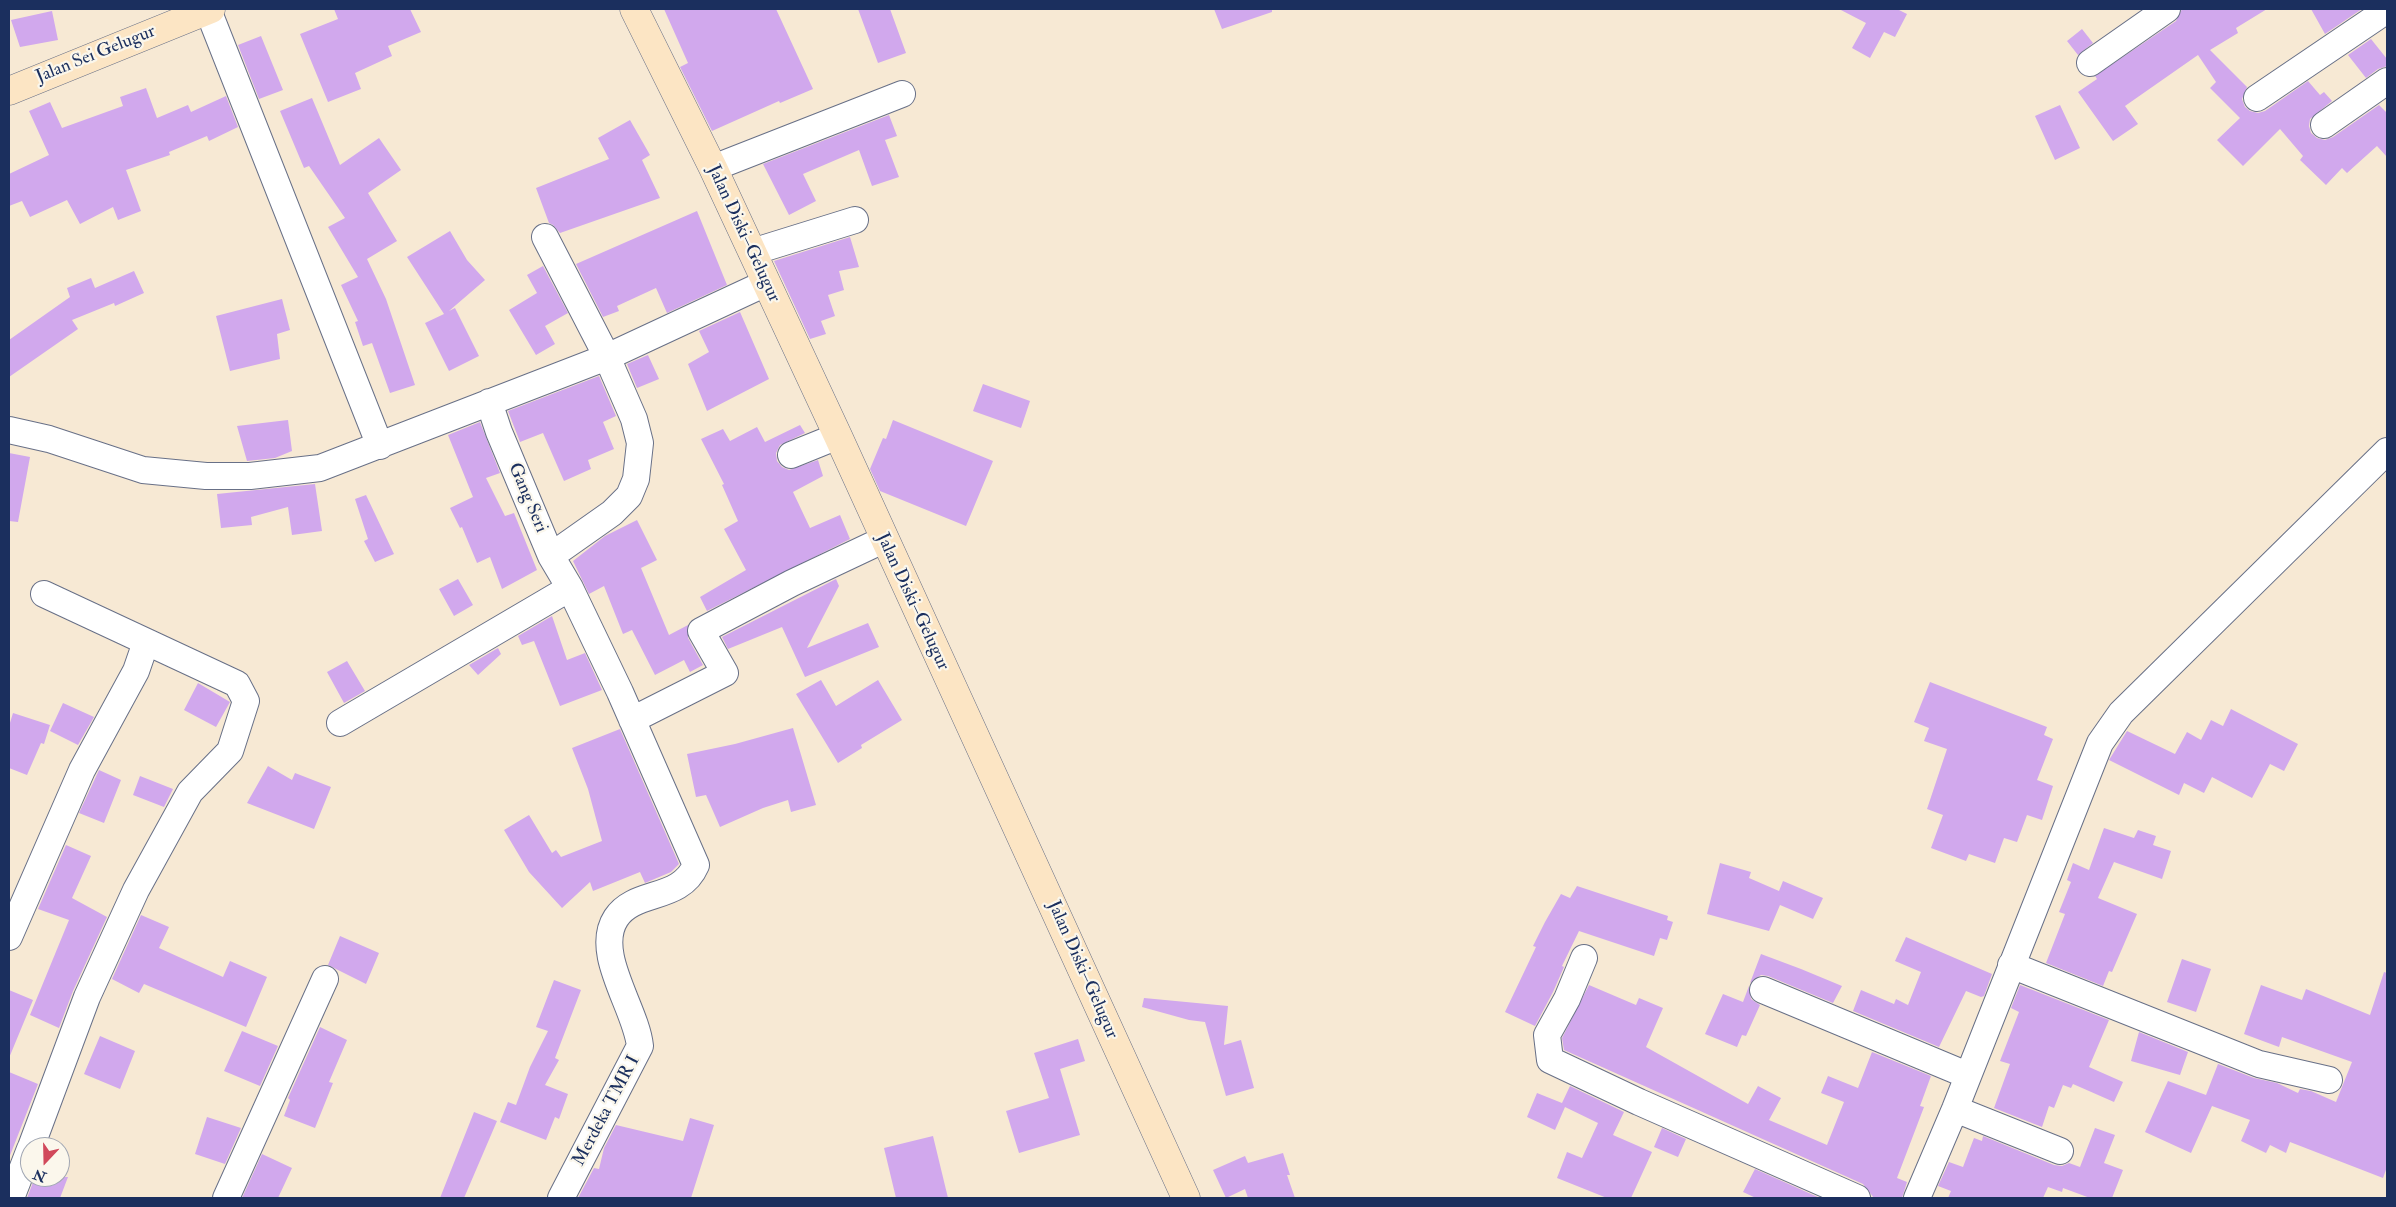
<!DOCTYPE html>
<meta charset="utf-8">
<style>
body{margin:0}
#map{position:relative;width:2396px;height:1207px;overflow:hidden;background:#f7e9d4;font-family:"IM FELL Double Pica",serif}
canvas{display:block}
.frame{position:absolute;inset:0;border:10px solid #1b2f5e;pointer-events:none}
.north{position:absolute;left:20px;top:1137px;width:50px;height:50px;box-sizing:border-box;background:#fbf7ec;border:1px solid #a1a7b3;border-radius:50%;rotate:201deg;font-size:14px;font-weight:700;line-height:20px;text-align:center;color:#1b2f5e}
.north::after{content:'';display:block;margin:auto;width:18px;height:22px;background:#d1495b;clip-path:polygon(50% 0,100% 100%,50% 72%,0 100%)}
</style>
<div id="map">
<canvas width="2396" height="1207"></canvas>
<div class="frame"></div>
<div class="north">N</div>
</div>
<script>
const c = document.querySelector('canvas').getContext('2d');
c.lineJoin = 'round';
function paint(path, color) { c.fillStyle = color; c.fill(path, 'evenodd'); }
function trace(path, color, width, dash) { c.strokeStyle = color; c.lineWidth = width; c.lineCap = dash ? 'butt' : 'round'; c.setLineDash(dash || []); c.stroke(path); }
function drawText(font, color, halo, rows, align = 'center') {
  c.font = font + ' "IM FELL Double Pica",serif'; c.lineWidth = 4.5; c.setLineDash([]); c.textBaseline = 'middle'; c.strokeStyle = halo; c.fillStyle = color; for (const [text, x, y, turn = 0] of rows) {
    c.save(); c.translate(x, y); c.rotate((+turn || 0) * Math.PI / 180); c.textAlign = isNaN(turn) ? turn : align; if (halo) c.strokeText(text, 0, 0); c.fillText(text, 0, 0); c.restore();
  }
}
paint(new Path2D(`
 M 334,9 L 410,9 L 421,32 L 388,46 L 392,56 L 355,73 L 361,89 L 328,102 L 300,34 L 338,19 Z
 M 664,9 L 776,9 L 813,89 L 780,103 L 779,101 L 712,131 L 680,67 L 688,63 Z
 M 858,9 L 890,9 L 906,53 L 878,63 Z
 M 1214,9 L 1272,9 L 1272,12 L 1222,29 Z
 M 1839,9 L 1897,9 L 1907,14 L 1895,37 L 1884,32 L 1870,58 L 1852,48 L 1866,23 Z
 M 2182,9 L 2267,9 L 2236,28 L 2238,33 L 2210,50 L 2247,87 L 2242,99 L 2245,107 L 2250,111 L 2258,113 L 2265,111 L 2308,81 L 2320,95 L 2324,92 L 2332,101 L 2310,119 L 2309,126 L 2311,133 L 2317,138 L 2325,140 L 2333,137 L 2379,105 L 2387,113 L 2387,157 L 2377,146 L 2347,173 L 2342,168 L 2326,185 L 2300,160 L 2303,156 L 2280,129 L 2243,166 L 2217,140 L 2240,118 L 2210,88 L 2216,82 L 2198,55 L 2125,106 L 2138,124 L 2113,141 L 2078,92 L 2097,79 L 2095,76 L 2176,21 Z
 M 2311,9 L 2362,9 L 2325,34 Z
 M 52,11 L 58,40 L 20,47 L 11,20 Z
 M 2082,29 L 2093,43 L 2078,55 L 2067,41 Z
 M 261,36 L 283,90 L 259,99 L 238,45 Z
 M 2371,39 L 2387,59 L 2387,66 L 2378,69 L 2366,78 L 2348,55 Z
 M 146,88 L 157,118 L 188,105 L 191,112 L 226,96 L 238,127 L 209,141 L 207,136 L 169,152 L 170,155 L 126,170 L 141,211 L 118,220 L 113,207 L 80,224 L 67,200 L 30,217 L 22,201 L 9,206 L 9,174 L 49,155 L 29,111 L 50,102 L 62,128 L 123,106 L 120,97 Z
 M 312,98 L 340,165 L 379,138 L 401,170 L 368,193 L 397,241 L 367,259 L 386,299 L 415,385 L 390,393 L 372,343 L 363,346 L 355,322 L 358,321 L 341,285 L 358,277 L 328,227 L 345,218 L 309,166 L 304,168 L 280,111 Z
 M 2060,105 L 2080,148 L 2055,160 L 2035,116 Z
 M 889,115 L 897,136 L 885,140 L 899,177 L 872,186 L 859,150 L 803,174 L 816,201 L 789,215 L 763,164 Z
 M 630,120 L 650,155 L 642,160 L 660,198 L 560,233 L 553,225 L 549,223 L 536,188 L 609,159 L 598,138 Z
 M 697,211 L 727,285 L 667,313 L 656,288 L 617,306 L 619,311 L 603,317 L 576,264 Z
 M 450,231 L 467,260 L 485,280 L 449,311 L 455,308 L 479,356 L 449,371 L 425,323 L 444,314 L 407,257 Z
 M 850,237 L 859,267 L 839,271 L 844,290 L 828,295 L 835,316 L 821,321 L 826,334 L 810,339 L 774,261 Z
 M 543,266 L 568,313 L 545,326 L 555,344 L 536,355 L 509,310 L 537,293 L 527,275 Z
 M 134,271 L 144,293 L 115,306 L 114,303 L 72,320 L 78,329 L 9,377 L 9,340 L 70,297 L 67,288 L 91,278 L 95,288 Z
 M 282,299 L 290,330 L 277,334 L 280,359 L 230,371 L 216,316 Z
 M 740,312 L 769,379 L 707,411 L 688,364 L 709,352 L 699,331 Z
 M 648,355 L 659,379 L 637,388 L 627,364 Z
 M 599,376 L 616,416 L 603,422 L 614,449 L 588,460 L 591,469 L 564,481 L 543,433 L 520,442 L 508,411 Z
 M 983,384 L 1030,401 L 1021,428 L 973,411 Z
 M 288,420 L 292,451 L 275,458 L 247,461 L 237,426 Z
 M 893,420 L 993,461 L 966,526 L 880,491 L 870,469 L 883,438 L 886,439 Z
 M 480,422 L 500,473 L 486,478 L 505,516 L 514,513 L 537,570 L 502,589 L 490,557 L 477,563 L 462,527 L 460,528 L 450,508 L 473,497 L 448,435 Z
 M 800,425 L 805,433 L 780,445 L 776,453 L 777,461 L 782,467 L 789,470 L 818,460 L 823,476 L 793,492 L 810,528 L 840,515 L 850,539 L 707,611 L 700,597 L 746,570 L 724,529 L 738,521 L 722,485 L 724,484 L 701,439 L 723,429 L 730,441 L 757,427 L 765,442 Z
 M 9,453 L 30,457 L 18,522 L 9,521 Z
 M 315,484 L 322,531 L 292,535 L 288,507 L 251,517 L 252,525 L 221,528 L 217,494 Z
 M 366,495 L 394,554 L 375,562 L 364,541 L 368,539 L 355,499 Z
 M 637,520 L 657,560 L 641,568 L 669,635 L 688,625 L 688,638 L 703,665 L 690,672 L 684,660 L 655,675 L 632,630 L 623,634 L 604,586 L 589,594 L 573,561 L 605,536 Z
 M 458,579 L 473,605 L 454,616 L 439,589 Z
 M 836,579 L 839,586 L 807,648 L 868,623 L 879,647 L 805,677 L 782,627 L 728,649 L 722,637 Z
 M 552,616 L 567,660 L 585,653 L 602,690 L 560,706 L 534,641 L 522,645 L 518,636 Z
 M 498,648 L 501,654 L 478,675 L 469,665 Z
 M 347,661 L 365,691 L 344,703 L 327,672 Z
 M 821,680 L 836,706 L 878,680 L 902,720 L 861,745 L 862,748 L 838,763 L 796,694 Z
 M 1930,682 L 2047,727 L 2044,735 L 2053,739 L 2037,780 L 2053,786 L 2042,820 L 2027,815 L 2017,842 L 2004,838 L 1995,863 L 1969,854 L 1966,861 L 1931,848 L 1943,815 L 1927,809 L 1947,749 L 1924,741 L 1929,728 L 1914,722 Z
 M 198,683 L 230,702 L 216,727 L 184,710 Z
 M 63,703 L 94,717 L 78,745 L 50,731 Z
 M 2231,709 L 2298,744 L 2284,771 L 2270,764 L 2252,798 L 2212,777 L 2204,793 L 2184,783 L 2179,795 L 2109,760 L 2127,731 L 2175,754 L 2187,732 L 2201,740 L 2211,720 L 2223,726 Z
 M 13,713 L 50,725 L 44,744 L 41,743 L 27,775 L 9,768 L 9,726 Z
 M 793,728 L 816,805 L 791,812 L 788,800 L 763,808 L 720,827 L 706,795 L 696,797 L 687,754 L 735,744 Z
 M 620,729 L 679,864 L 671,872 L 645,883 L 640,872 L 593,891 L 590,882 L 562,908 L 529,872 L 504,830 L 529,815 L 552,853 L 556,850 L 561,857 L 602,841 L 588,789 L 572,748 Z
 M 268,766 L 292,780 L 295,773 L 331,787 L 314,829 L 247,803 Z
 M 99,770 L 121,780 L 104,823 L 79,813 Z
 M 140,776 L 173,789 L 164,807 L 133,795 Z
 M 2104,828 L 2134,838 L 2138,830 L 2156,836 L 2153,845 L 2171,851 L 2162,879 L 2114,862 L 2098,898 L 2137,914 L 2112,972 L 2109,971 L 2103,986 L 2046,963 L 2065,914 L 2059,912 L 2071,882 L 2067,880 L 2073,863 L 2089,870 Z
 M 66,845 L 91,856 L 72,898 L 107,917 L 73,991 L 59,1028 L 30,1015 L 69,920 L 38,909 Z
 M 1720,863 L 1751,872 L 1749,878 L 1779,891 L 1783,881 L 1823,898 L 1813,919 L 1780,905 L 1769,931 L 1707,914 Z
 M 1577,886 L 1668,916 L 1667,920 L 1673,922 L 1667,940 L 1660,938 L 1654,956 L 1579,931 L 1562,966 L 1564,967 L 1553,992 L 1535,1026 L 1505,1012 L 1536,947 L 1533,946 L 1545,922 L 1561,894 L 1570,898 Z
 M 141,915 L 169,927 L 159,948 L 223,977 L 230,961 L 267,977 L 246,1027 L 144,984 L 139,993 L 112,979 Z
 M 340,936 L 379,953 L 366,984 L 328,965 Z
 M 1906,937 L 1992,974 L 1984,996 L 1981,997 L 1966,991 L 1939,1047 L 1853,1011 L 1861,990 L 1894,1004 L 1896,999 L 1908,1005 L 1921,972 L 1895,961 Z
 M 1761,954 L 1801,969 L 1842,986 L 1833,1003 L 1768,976 L 1761,975 L 1750,983 Z
 M 2182,959 L 2211,969 L 2196,1012 L 2167,1002 Z
 M 2384,972 L 2387,973 L 2387,1167 L 2383,1178 L 2290,1142 L 2286,1153 L 2270,1145 L 2266,1153 L 2241,1141 L 2250,1120 L 2212,1106 L 2191,1153 L 2145,1132 L 2168,1081 L 2206,1095 L 2218,1064 L 2254,1078 L 2277,1083 L 2298,1093 L 2300,1089 L 2311,1091 L 2336,1102 L 2352,1062 L 2282,1037 L 2279,1047 L 2244,1034 L 2261,985 L 2302,1000 L 2306,989 L 2370,1015 Z
 M 554,980 L 581,990 L 555,1058 L 559,1060 L 545,1085 L 568,1094 L 559,1119 L 555,1117 L 546,1140 L 500,1122 L 508,1102 L 516,1105 L 530,1067 L 548,1031 L 536,1027 Z
 M 1589,985 L 1636,1005 L 1639,998 L 1663,1008 L 1646,1047 L 1748,1104 L 1758,1086 L 1781,1098 L 1769,1120 L 1827,1145 L 1844,1102 L 1821,1093 L 1828,1076 L 1858,1088 L 1872,1052 L 1931,1076 L 1920,1106 L 1924,1107 L 1897,1178 L 1907,1182 L 1902,1198 L 1874,1198 L 1863,1184 L 1564,1050 L 1562,1038 Z
 M 2020,985 L 2109,1020 L 2089,1067 L 2123,1082 L 2114,1102 L 2073,1084 L 2071,1088 L 2063,1085 L 2054,1108 L 2049,1106 L 2042,1127 L 1994,1108 L 2010,1064 L 2000,1061 L 2019,1012 L 2011,1008 Z
 M 1749,986 L 1751,999 L 1760,1005 L 1746,1036 L 1742,1035 L 1737,1047 L 1705,1034 L 1723,994 L 1743,1002 Z
 M 9,990 L 33,1000 L 9,1058 Z
 M 1144,998 L 1228,1006 L 1224,1045 L 1241,1040 L 1254,1088 L 1226,1096 L 1205,1022 L 1189,1020 L 1142,1007 Z
 M 320,1027 L 347,1040 L 329,1082 L 333,1083 L 315,1128 L 284,1116 L 290,1100 L 288,1098 Z
 M 242,1031 L 278,1046 L 260,1086 L 224,1071 Z
 M 2139,1032 L 2188,1052 L 2180,1075 L 2131,1061 Z
 M 100,1036 L 135,1051 L 120,1089 L 84,1074 Z
 M 1078,1039 L 1085,1061 L 1060,1069 L 1080,1135 L 1019,1153 L 1006,1111 L 1049,1098 L 1034,1053 Z
 M 9,1072 L 38,1084 L 9,1158 Z
 M 1570,1086 L 1624,1112 L 1613,1135 L 1652,1152 L 1631,1198 L 1607,1198 L 1557,1178 L 1567,1152 L 1582,1158 L 1598,1123 L 1565,1107 L 1555,1130 L 1527,1117 L 1537,1093 L 1562,1103 Z
 M 474,1112 L 497,1121 L 464,1198 L 440,1198 Z
 M 207,1117 L 241,1128 L 225,1164 L 195,1154 Z
 M 690,1118 L 714,1125 L 691,1198 L 578,1198 L 594,1168 L 599,1169 L 604,1148 L 616,1125 L 683,1141 Z
 M 1662,1128 L 1686,1139 L 1678,1157 L 1654,1147 Z
 M 2095,1128 L 2115,1135 L 2104,1163 L 2123,1170 L 2112,1198 L 2090,1198 L 2063,1188 L 2062,1192 L 2048,1187 L 2043,1198 L 1948,1198 L 1951,1191 L 1938,1186 L 1949,1162 L 1963,1167 L 1974,1138 L 1982,1141 L 1983,1136 L 2054,1165 L 2062,1166 L 2069,1163 L 2080,1167 Z
 M 933,1136 L 948,1198 L 896,1198 L 884,1148 Z
 M 1283,1153 L 1290,1175 L 1287,1175 L 1295,1198 L 1248,1198 L 1245,1189 L 1226,1198 L 1213,1170 L 1245,1156 L 1248,1163 Z
 M 262,1154 L 292,1168 L 278,1198 L 242,1198 Z
 M 1755,1169 L 1820,1198 L 1756,1198 L 1743,1192 Z
 M 35,1177 L 68,1177 L 60,1198 L 27,1198 Z`), '#d1a8ed');
const minor = new Path2D(`
 M 208,10 L 380,446
 M 2090,63 L 2167,9
 M 2257,98 L 2387,10
 M 2324,125 L 2387,81
 M 713,168 L 902,94
 M 545,237 L 607,357 L 634,419 L 640,443 L 636,479 L 629,496 L 612,513 L 551,556
 M 752,252 L 855,220
 M 489,402 L 499,432 L 551,556 L 570,588 L 620,692 L 696,865 C 680,902 635,889 616,918 C 593,953 636,1008 640,1046 L 561,1198
 M 9,430 L 49,439 L 143,470 L 206,476 L 250,476 L 320,468 L 607,357 L 766,283
 M 791,455 L 838,436
 M 632,720 L 725,673 L 701,631 L 792,583 L 883,540
 M 340,723 L 570,588
 M 9,937 L 82,770 L 136,671 L 146,642
 M 1584,958 L 1567,999 L 1547,1035 L 1550,1060 L 1639,1102 L 1857,1198
 M 2011,965 L 2259,1064 L 2329,1080
 M 1763,990 L 1967,1075
 M 1955,1109 L 2060,1151
 M 31,1147 L 87,997 L 136,890 L 190,792 L 230,751 L 246,701 L 237,684 L 44,594
 M 11,1198 L 30,1149
 M 226,1198 L 325,979
 M 1917,1198 L 1955,1109 L 2100,743 L 2121,713 L 2387,451`);
const secondary = new Path2D(`
 M 634,9 L 713,168 L 838,436 L 1186,1198
 M 9,91 L 211,9`);
trace(minor, '#687087', 28);
trace(secondary, '#687087', 29);
trace(minor, '#fff', 26);
trace(secondary, '#fce5c4', 28);
drawText('18px', '#1b2f5e', '#fbf7ec', [
 ["Jalan Sei Gelugur",96,55,-22],
 ["Jalan Diski–Gelugur",743,234,65],
 ["Gang Seri",527,498,67],
 ["Jalan Diski–Gelugur",912,602,65],
 ["Jalan Diski–Gelugur",1082,970,66],
 ["Merdeka TMR I",607,1111,-62]
]);
</script>
